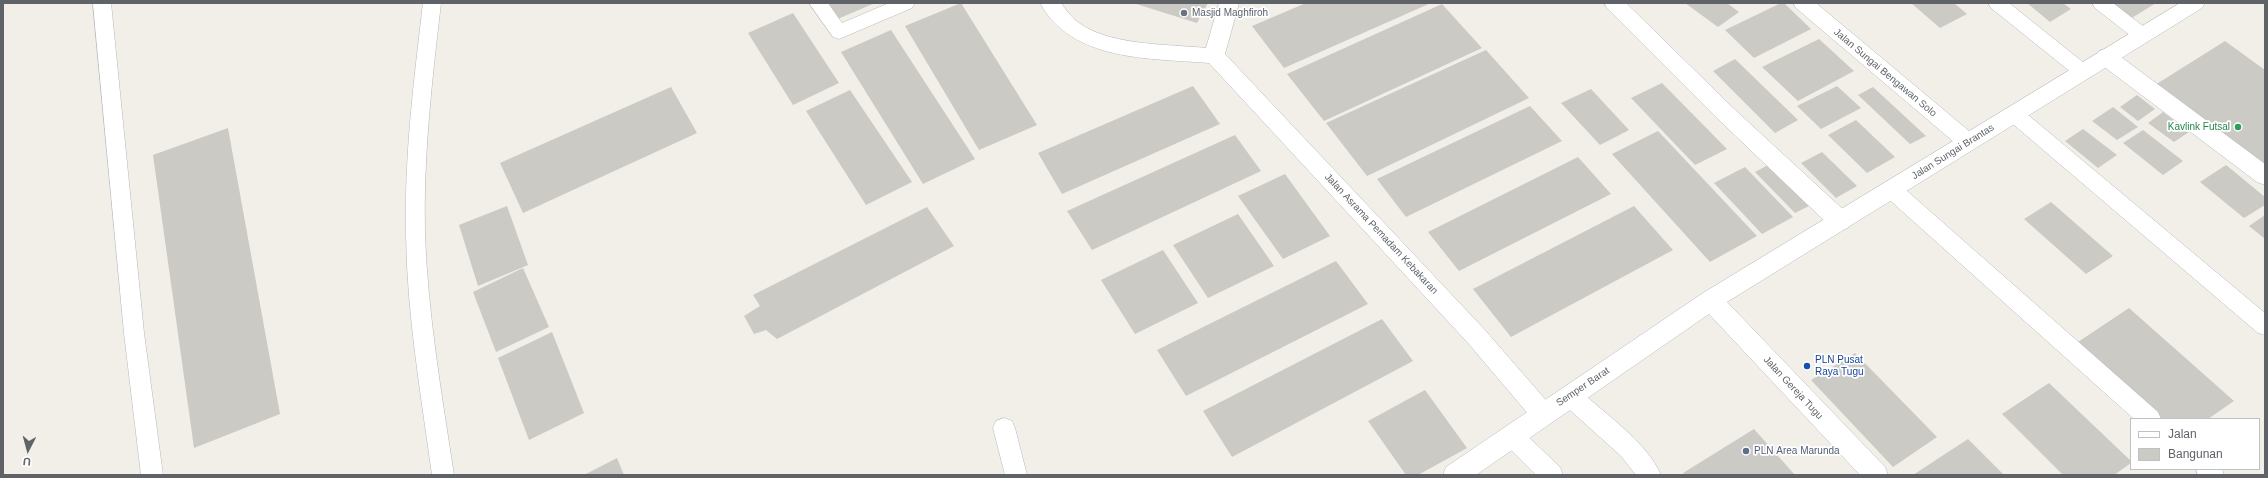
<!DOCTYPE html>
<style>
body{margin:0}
#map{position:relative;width:2268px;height:478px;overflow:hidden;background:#f1efe8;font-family:Helvetica,sans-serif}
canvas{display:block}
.frame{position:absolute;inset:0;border:4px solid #5f6368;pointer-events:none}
.legend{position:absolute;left:2130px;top:418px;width:130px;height:52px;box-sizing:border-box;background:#fff;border:1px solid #bfc1c3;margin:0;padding:5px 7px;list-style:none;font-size:12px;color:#5f6368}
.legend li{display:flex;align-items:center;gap:8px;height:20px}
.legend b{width:20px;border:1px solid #bfc1c3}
.north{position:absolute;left:8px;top:430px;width:40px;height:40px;-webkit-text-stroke:3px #fff;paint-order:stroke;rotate:186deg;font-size:11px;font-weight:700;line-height:16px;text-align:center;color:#5f6368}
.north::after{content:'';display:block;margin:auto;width:14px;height:18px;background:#5f6368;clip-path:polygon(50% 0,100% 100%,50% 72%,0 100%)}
</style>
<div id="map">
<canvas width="2268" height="478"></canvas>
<div class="frame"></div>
<ul class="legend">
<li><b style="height:5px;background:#fff"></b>Jalan</li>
<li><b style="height:11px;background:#cccac5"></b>Bangunan</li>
</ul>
<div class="north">U</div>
</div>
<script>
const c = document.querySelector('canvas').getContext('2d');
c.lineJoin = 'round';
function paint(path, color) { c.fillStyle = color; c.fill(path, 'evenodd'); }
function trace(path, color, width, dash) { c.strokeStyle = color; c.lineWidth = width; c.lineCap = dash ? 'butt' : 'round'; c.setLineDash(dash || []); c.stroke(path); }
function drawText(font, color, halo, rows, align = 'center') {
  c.font = font + ' Helvetica,sans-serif'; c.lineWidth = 3.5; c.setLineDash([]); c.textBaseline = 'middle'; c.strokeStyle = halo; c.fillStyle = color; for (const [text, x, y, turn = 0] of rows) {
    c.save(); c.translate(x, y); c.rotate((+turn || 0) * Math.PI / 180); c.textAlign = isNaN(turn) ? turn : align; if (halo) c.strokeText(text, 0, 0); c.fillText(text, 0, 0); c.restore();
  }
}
paint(new Path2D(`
 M 821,3 L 875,3 L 833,21 Z
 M 961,3 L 1037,125 L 979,150 L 905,26 Z
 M 1133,3 L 1208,3 L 1197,23 Z
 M 1306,3 L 1431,3 L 1284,68 L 1252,26 Z
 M 1685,3 L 1727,3 L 1739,12 L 1718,27 Z
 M 1781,3 L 1784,3 L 1811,29 L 1754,58 L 1725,30 Z
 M 1911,3 L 1954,3 L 1967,14 L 1940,28 Z
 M 2027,3 L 2063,3 L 2071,9 L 2050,22 Z
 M 2109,3 L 2156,3 L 2130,19 Z
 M 1442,4 L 1482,48 L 1324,121 L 1287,74 Z
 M 793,13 L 839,83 L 793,105 L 748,33 Z
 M 891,30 L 975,159 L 923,184 L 841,52 Z
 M 1819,39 L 1854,71 L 1798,101 L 1762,67 Z
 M 2225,41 L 2265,70 L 2265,170 L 2155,85 Z
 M 1486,50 L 1529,98 L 1367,176 L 1326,123 Z
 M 1735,59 L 1798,120 L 1775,133 L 1713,71 Z
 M 1662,83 L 1727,149 L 1695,165 L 1631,98 Z
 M 1193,86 L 1220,124 L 1062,194 L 1038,153 Z
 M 1837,86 L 1861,108 L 1821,129 L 1797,106 Z
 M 671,87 L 697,133 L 523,213 L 500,163 Z
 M 1873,87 L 1926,136 L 1910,144 L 1858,95 Z
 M 1591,89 L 1629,130 L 1600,145 L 1561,103 Z
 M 850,90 L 912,182 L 866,205 L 806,111 Z
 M 2137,95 L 2155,109 L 2138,121 L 2120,107 Z
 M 1530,106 L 1562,141 L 1406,217 L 1377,179 Z
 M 2113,107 L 2138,127 L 2117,140 L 2092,121 Z
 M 2163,112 L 2189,132 L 2174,142 L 2148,123 Z
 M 1856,120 L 1895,157 L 1867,173 L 1828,135 Z
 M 228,128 L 280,414 L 194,448 L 153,155 Z
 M 2083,129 L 2117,155 L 2098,168 L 2065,141 Z
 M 2143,130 L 2183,161 L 2163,175 L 2123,143 Z
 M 1658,131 L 1757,236 L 1710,262 L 1612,154 Z
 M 1235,135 L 1261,171 L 1092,250 L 1067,211 Z
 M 1822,152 L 1857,186 L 1836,198 L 1801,163 Z
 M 1578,157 L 1611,194 L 1459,271 L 1428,232 Z
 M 1772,163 L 1813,204 L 1795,213 L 1755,172 Z
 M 2226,165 L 2265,197 L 2265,205 L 2244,218 L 2200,182 Z
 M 1745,167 L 1793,217 L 1762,234 L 1714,183 Z
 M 1285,174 L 1330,236 L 1283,259 L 1238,196 Z
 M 2051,202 L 2113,256 L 2086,274 L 2024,219 Z
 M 507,206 L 528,265 L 478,286 L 459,225 Z
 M 1634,206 L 1673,250 L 1511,337 L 1473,289 Z
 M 927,207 L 954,246 L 777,339 L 766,330 L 754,334 L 744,316 L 760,306 L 753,295 Z
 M 1238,214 L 1274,266 L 1208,298 L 1173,245 Z
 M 2265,215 L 2265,239 L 2249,226 Z
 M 1163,250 L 1198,303 L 1135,334 L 1101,280 Z
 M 1336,261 L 1368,304 L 1186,396 L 1157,350 Z
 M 523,268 L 549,327 L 496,352 L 473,292 Z
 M 2129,308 L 2234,401 L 2208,419 L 2161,419 L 2078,342 Z
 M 1382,319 L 1413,361 L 1232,457 L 1203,411 Z
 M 552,332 L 584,413 L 529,440 L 498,358 Z
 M 1855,353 L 1937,437 L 1893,467 L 1811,380 Z
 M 2049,383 L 2131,461 L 2131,463 L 2114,475 L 2063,475 L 2002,414 Z
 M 1425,390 L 1467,448 L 1418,475 L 1406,475 L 1368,421 Z
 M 1754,429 L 1795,475 L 1685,475 L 1683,473 Z
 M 1968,439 L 2004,475 L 1913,475 Z
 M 617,458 L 624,475 L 584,475 Z`), '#cccac5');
const lane = new Path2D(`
 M 93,3 L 111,3 L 144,333 L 163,475 L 141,475 L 124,333 Z
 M 423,3 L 441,3 C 432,80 423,157 425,235 C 428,316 442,396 454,475 L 432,475 C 421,395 407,315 406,235 C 404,157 414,80 423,3 Z
 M 809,3 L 828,3 L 842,23 L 889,3 L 915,3 L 912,8 L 839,39 L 833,37 Z
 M 1988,3 L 2009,3 L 2089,67 L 2092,72 L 2089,77 L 2083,79 L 2077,77 L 1991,8 Z
 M 2092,3 L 2113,3 L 2148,30 L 2151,35 L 2148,40 L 2142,42 L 2136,40 L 2095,8 Z
 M 2014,106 L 2021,109 L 2265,313 L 2265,335 L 2258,333 L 2007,119 L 2005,114 L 2007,109 Z
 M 1891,181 L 1898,183 L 2158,412 L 2161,419 L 2134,419 L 1884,195 L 1881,189 L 1884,183 Z
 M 1570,386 L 1578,389 C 1604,413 1647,442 1661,475 L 1636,475 L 1621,456 L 1562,403 L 1559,396 L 1562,389 Z
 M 1004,418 L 1012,421 L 1015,428 L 1027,475 L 1005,475 L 993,428 L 996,421 Z
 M 1512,426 L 1520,429 L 1560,467 L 1563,475 L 1536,475 L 1504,443 L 1501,436 L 1504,429 Z
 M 2196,469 L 2222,469 L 2224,475 L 2198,475 Z`);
const street = new Path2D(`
 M 1040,3 L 1061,3 C 1065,9 1070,15 1075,20 C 1106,46 1167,44 1206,48 L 1219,3 L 1239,3 L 1225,54 L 1484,329 L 1551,406 L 1555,414 L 1551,422 L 1543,425 L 1535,422 L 1468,343 L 1209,63 C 1150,58 1072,62 1040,3 Z
 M 1604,3 L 1626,3 L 1732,107 L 1848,214 L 1851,221 L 1848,228 L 1840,230 L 1832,228 L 1718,119 L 1607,8 Z
 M 1793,3 L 1816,3 L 1975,136 L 1978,142 L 1975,148 L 1968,151 L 1961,148 L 1796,8 Z
 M 2106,49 L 2113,51 L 2265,164 L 2265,185 L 2257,182 L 2099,63 L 2096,57 L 2099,51 Z`);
const secondary = new Path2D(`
 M 2180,3 L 2205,3 L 2202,8 L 1727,302 L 1885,467 L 1888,475 L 1860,475 L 1709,314 L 1476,475 L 1443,475 L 1446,467 L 1703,293 Z`);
trace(lane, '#b5b8bc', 1);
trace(street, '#b5b8bc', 1);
trace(secondary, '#b6babf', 1);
paint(lane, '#fff');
paint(street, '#fff');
paint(secondary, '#fff');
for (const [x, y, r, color] of [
 [1184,13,4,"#6b7280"],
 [2238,127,4,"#2e9e5b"],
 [1807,366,4,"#1a4fb4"],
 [1746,451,4,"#5c6f8a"]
]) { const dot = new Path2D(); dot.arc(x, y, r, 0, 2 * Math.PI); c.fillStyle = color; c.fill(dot); trace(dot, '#fff', 1.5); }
drawText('10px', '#5b616d', '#fff', [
 ["Masjid Maghfiroh",1192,13]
], 'left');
drawText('10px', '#5f6368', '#fff', [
 ["Jalan Sungai Bengawan Solo",1885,73,40],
 ["Jalan Sungai Brantas",1953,152,-32],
 ["Jalan Asrama Pemadam Kebakaran",1381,234,47],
 ["Semper Barat",1583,387,-34],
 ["Jalan Gereja Tugu",1793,388,47]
]);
drawText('10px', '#27864d', '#fff', [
 ["Kavlink Futsal",2230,127]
], 'right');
drawText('10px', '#164399', '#fff', [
 ["PLN Pusat",1815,360],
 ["Raya Tugu",1815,372]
], 'left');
drawText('10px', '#4e5e75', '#fff', [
 ["PLN Area Marunda",1754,451]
], 'left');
</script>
